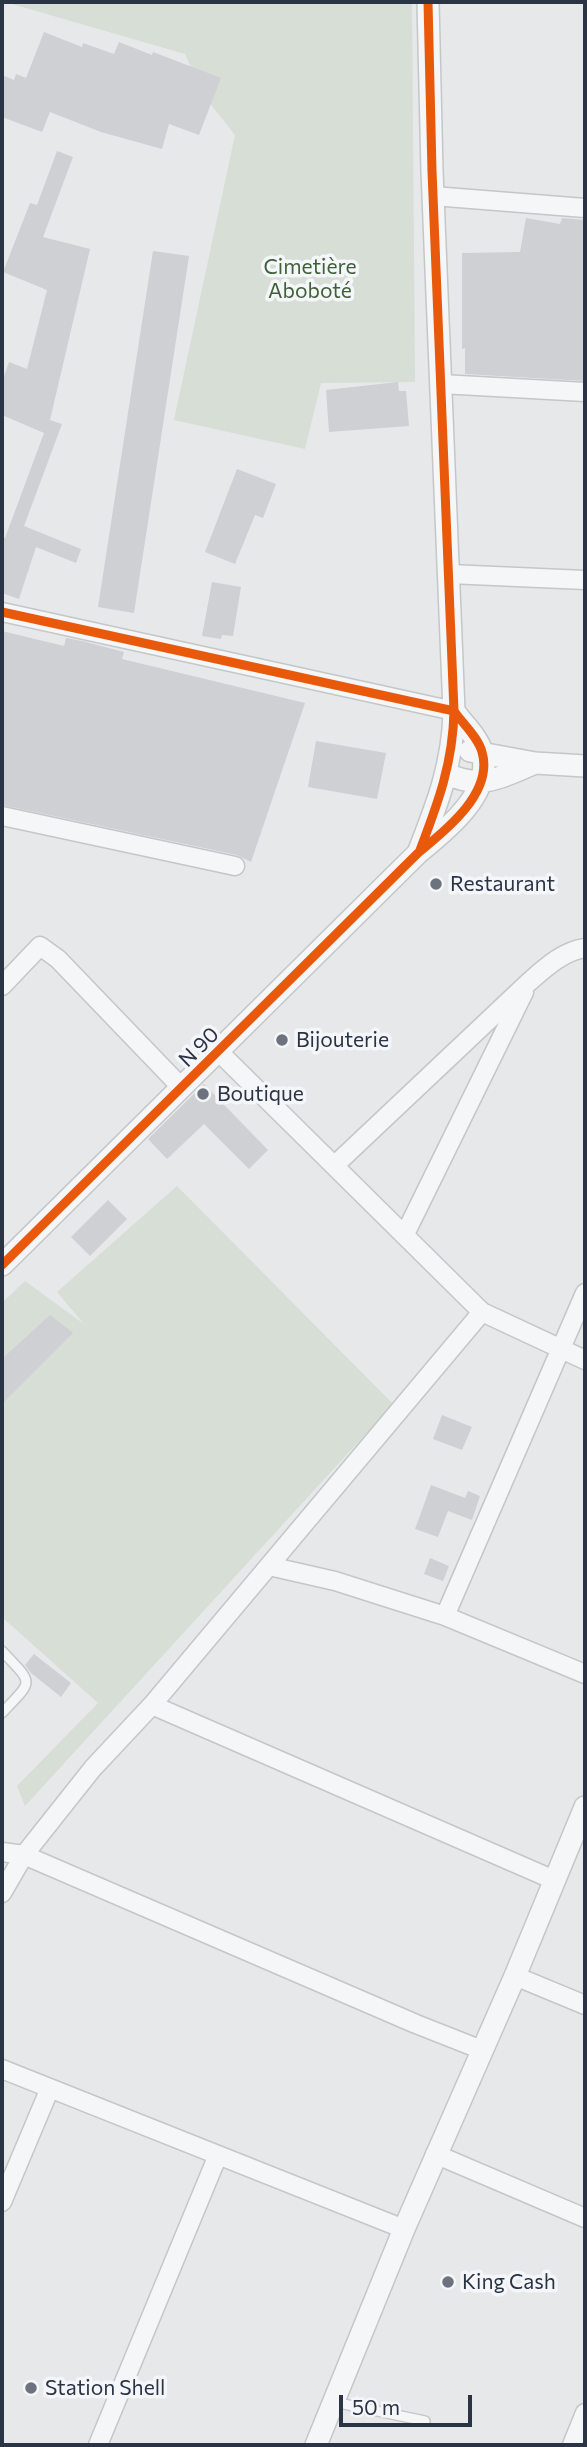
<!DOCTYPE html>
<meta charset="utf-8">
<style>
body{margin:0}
#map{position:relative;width:587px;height:2447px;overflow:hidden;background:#e6e8ea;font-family:Commissioner,sans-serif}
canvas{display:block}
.frame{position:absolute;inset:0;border:4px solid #2b3445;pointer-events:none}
.scale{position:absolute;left:339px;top:2395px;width:133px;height:32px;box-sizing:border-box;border:4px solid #2b3445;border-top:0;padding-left:9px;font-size:21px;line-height:24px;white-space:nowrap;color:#2b3445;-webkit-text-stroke:5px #f4f6f9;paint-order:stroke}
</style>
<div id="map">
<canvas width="587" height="2447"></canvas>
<div class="frame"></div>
<div class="scale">50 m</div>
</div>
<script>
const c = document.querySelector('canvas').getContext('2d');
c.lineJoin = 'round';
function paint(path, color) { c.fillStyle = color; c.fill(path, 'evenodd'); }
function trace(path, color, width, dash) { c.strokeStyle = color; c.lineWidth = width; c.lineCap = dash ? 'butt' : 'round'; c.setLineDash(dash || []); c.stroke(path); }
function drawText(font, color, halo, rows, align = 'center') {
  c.font = font + ' Commissioner,sans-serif'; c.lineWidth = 7; c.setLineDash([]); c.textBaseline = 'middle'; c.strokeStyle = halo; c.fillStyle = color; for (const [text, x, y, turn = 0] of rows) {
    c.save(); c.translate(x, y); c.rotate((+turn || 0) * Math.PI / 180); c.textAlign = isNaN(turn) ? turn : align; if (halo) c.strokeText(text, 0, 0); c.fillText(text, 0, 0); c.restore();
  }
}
paint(new Path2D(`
 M 5,2 L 412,2 L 415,382 L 321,383 L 305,449 L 174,420 L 235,135 L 204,96 L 185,54 Z
 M 177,1186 L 393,1404 L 25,1806 L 17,1786 L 98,1703 L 2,1617 L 2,1303 L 25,1281 L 84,1324 L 57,1292 Z`), '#d6ded6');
paint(new Path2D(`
 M 44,32 L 82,47 L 83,43 L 114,54 L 119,42 L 152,55 L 153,52 L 221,78 L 199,135 L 169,124 L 162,149 L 101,132 L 50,112 L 42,132 L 2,117 L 2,75 L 14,80 L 16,74 L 26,78 Z
 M 57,151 L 73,157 L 43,237 L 90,249 L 50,420 L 62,424 L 24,526 L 81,549 L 76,563 L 36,547 L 19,599 L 2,593 L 2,537 L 5,538 L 44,433 L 2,415 L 2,382 L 9,362 L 27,369 L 47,290 L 3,272 L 30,203 L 37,205 Z
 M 526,218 L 560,224 L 562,218 L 585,220 L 585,381 L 465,374 L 465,348 L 462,349 L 462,253 L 520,252 Z
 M 153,251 L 189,256 L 134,613 L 98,607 Z
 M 398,382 L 399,391 L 406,391 L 409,426 L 329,432 L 326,390 Z
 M 237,469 L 276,484 L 263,518 L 255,515 L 235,564 L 205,552 Z
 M 212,582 L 241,587 L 233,636 L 222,635 L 221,639 L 202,636 Z
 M 2,631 L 64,646 L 66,638 L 82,641 L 124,652 L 122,659 L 305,703 L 251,862 L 237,855 L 2,805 Z
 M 316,741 L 386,753 L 377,799 L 308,787 Z
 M 204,1084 L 268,1150 L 249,1169 L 204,1124 L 167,1159 L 148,1139 Z
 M 108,1200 L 127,1219 L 90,1256 L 71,1237 Z
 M 50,1315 L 73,1333 L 2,1404 L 2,1359 Z
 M 442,1415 L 472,1427 L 462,1450 L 433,1439 Z
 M 431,1485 L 465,1498 L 468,1491 L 480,1496 L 472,1520 L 448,1511 L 438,1537 L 415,1529 Z
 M 430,1558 L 449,1566 L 443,1581 L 424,1574 Z
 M 34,1654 L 71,1683 L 61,1697 L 31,1673 L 25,1665 Z`), '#ced0d3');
const service = new Path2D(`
 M 2,1651 C 34,1685 34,1679 2,1713
 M 334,2402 L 425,2421`);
const minor = new Path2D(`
 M 433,196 L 585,208
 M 441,384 L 585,392
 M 449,574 L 585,580
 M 2,612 L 454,711
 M 2,816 L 235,866
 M 2,986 L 40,946 L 58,959 L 182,1088
 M 219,1052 L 482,1312 L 585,1360
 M 335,1165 L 529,982 C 545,968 563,951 585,948
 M 405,1234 L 524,992
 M 269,1566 L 335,1581 L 445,1616 L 585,1674
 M 445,1616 L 585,1293
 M 152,1705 L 554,1880
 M 2,1852 L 24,1855 L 416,2024 L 482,2050
 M 2,1893 L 24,1855 L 93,1768 L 152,1705 L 482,1312
 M 515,1976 L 585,2005
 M 2,2069 L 404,2229
 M 435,2154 L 585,2218
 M 2,2202 L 50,2088
 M 98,2445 L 218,2155
 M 572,2445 L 585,2413`);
const tertiary = new Path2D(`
 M 470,751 L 535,763 L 585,766
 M 447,774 C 482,790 502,777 535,763
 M 418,853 C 437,805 453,764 454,711 L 432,171 L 428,2
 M 2,1265 L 418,853 C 445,831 494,793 482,752 C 478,737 463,724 454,711
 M 316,2445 L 404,2229 L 515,1976 L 585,1807`);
trace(service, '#c4c6c8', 12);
trace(minor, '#c4c6c8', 21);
trace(tertiary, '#c4c6c8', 24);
trace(service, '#f5f6f7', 9);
trace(minor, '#f5f6f7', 18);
trace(tertiary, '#f5f6f7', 21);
trace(new Path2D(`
 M 2,612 L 454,711 C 463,724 478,737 482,752 C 494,793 445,831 418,853 L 2,1265
 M 420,850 C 438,803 453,763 454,711 L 432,171 L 428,2`), '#e8590c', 9);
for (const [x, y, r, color] of [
 [436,884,7,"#6c737f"],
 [282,1040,7,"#6c737f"],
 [203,1094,7,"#6c737f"],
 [448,2282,7,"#6c737f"],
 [31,2388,7,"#6c737f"]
]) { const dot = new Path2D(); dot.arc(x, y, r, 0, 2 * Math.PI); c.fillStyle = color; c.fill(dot); trace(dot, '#f4f6f9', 2.5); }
drawText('21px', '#3f6138', '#f4f6f9', [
 ["Cimetière",310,267],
 ["Aboboté",310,291]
]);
drawText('21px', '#2b3445', '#f4f6f9', [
 ["Restaurant",450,884],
 ["Bijouterie",296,1040],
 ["Boutique",217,1094],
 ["King Cash",462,2282],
 ["Station Shell",45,2388]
], 'left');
drawText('21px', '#2b3445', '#f4f6f9', [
 ["N 90",199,1047,-45]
]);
</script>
